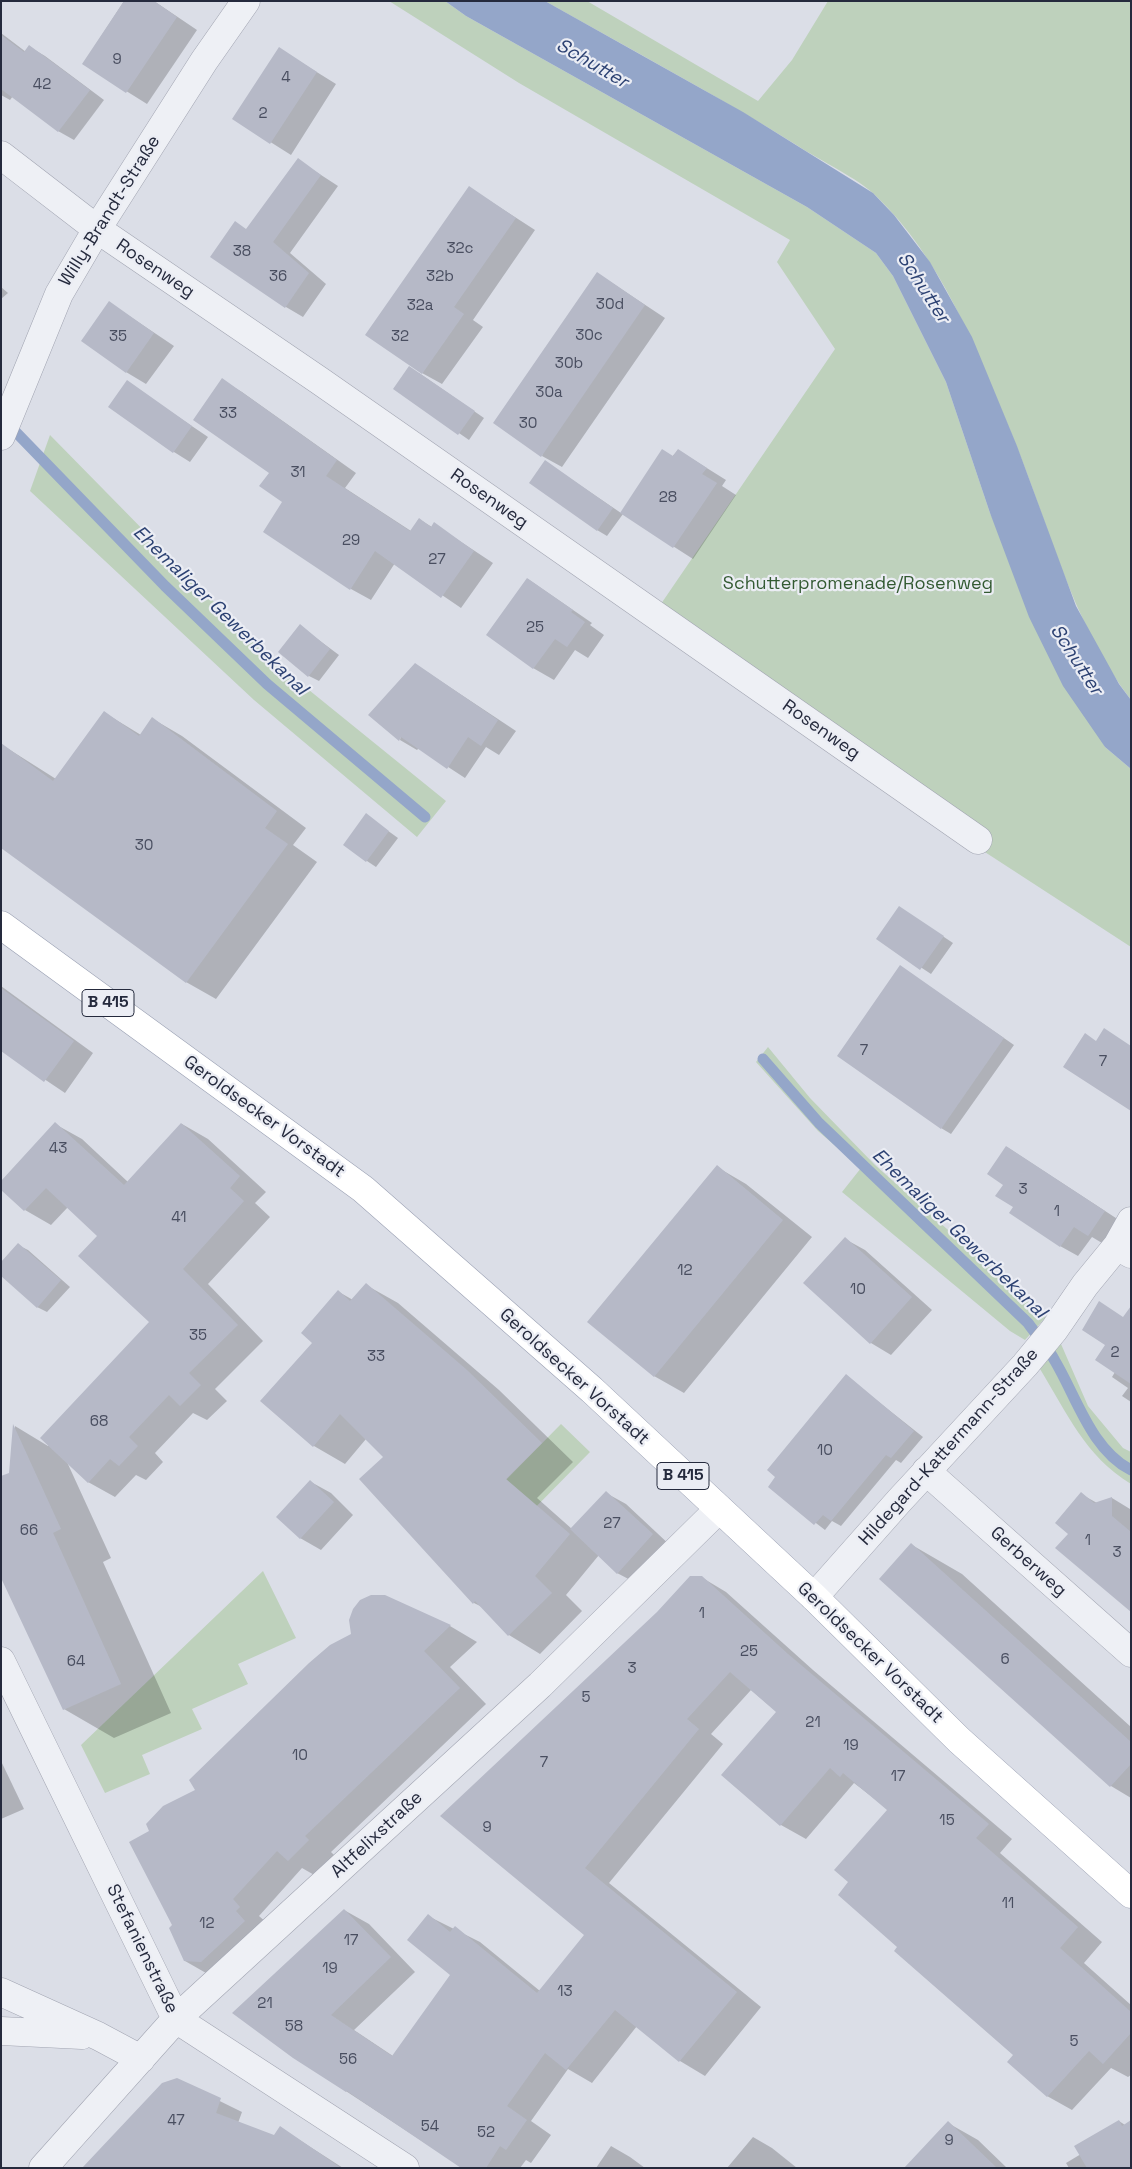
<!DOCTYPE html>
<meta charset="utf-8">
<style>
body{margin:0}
#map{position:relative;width:1132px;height:2169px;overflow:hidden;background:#dbdee7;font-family:"Space Grotesk",sans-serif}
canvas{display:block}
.frame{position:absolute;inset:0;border:2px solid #252a3d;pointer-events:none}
</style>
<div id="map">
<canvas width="1132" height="2169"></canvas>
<div class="frame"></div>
</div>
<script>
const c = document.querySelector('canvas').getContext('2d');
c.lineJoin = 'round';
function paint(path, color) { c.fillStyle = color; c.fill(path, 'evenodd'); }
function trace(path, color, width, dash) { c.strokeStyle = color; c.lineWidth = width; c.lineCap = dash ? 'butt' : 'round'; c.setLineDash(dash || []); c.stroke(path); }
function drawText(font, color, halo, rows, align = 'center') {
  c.font = font + ' "Space Grotesk",sans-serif'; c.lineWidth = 4.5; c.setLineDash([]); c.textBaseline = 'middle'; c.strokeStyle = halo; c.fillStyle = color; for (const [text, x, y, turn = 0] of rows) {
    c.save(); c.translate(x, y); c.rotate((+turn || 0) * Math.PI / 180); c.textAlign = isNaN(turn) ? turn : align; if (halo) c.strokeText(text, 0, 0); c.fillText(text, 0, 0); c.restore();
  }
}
paint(new Path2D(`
 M 389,1 L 445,1 L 466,16 L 807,207 L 876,253 L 893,276 L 946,382 L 990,513 L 1105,747 L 1131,769 L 1131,947 L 951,830 L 650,620 L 835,349 L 777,262 L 790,240 L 519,83 Z
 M 545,1 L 587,1 L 758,101 L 792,60 L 828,1 L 1131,1 L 1131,700 C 1070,620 1048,521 1010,430 C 975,347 942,259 875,195 C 859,179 819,160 798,146 C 716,95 630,49 545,1 Z
 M 50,435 L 267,656 L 446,801 L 417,837 L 254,700 L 30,491 Z
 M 768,1047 L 810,1098 L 875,1165 L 1046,1317 L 1025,1340 L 1010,1331 L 842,1192 L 861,1168 L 818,1131 L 756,1062 Z
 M 1061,1344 L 1088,1406 L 1123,1448 L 1131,1452 L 1131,1484 C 1085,1456 1067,1413 1040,1369 Z
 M 561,1424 L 590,1452 L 523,1520 L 495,1491 Z
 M 263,1571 L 296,1638 L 238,1664 L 248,1684 L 192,1709 L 202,1729 L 142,1755 L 150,1774 L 105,1793 L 81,1745 Z`), '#bed1bc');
paint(new Path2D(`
 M 445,1 L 545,1 L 743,112 L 873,193 L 894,215 L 930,262 L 972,337 L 1017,446 L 1076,606 L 1119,684 L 1131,700 L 1131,769 L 1105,747 L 1063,686 L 1029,617 L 990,513 L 946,382 L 893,276 L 876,253 L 807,207 L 466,16 Z`), '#94a6c9');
paint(new Path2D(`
 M 124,1 L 154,1 L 197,30 L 147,104 L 83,64 Z
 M 1,33 L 26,52 L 30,47 L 45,56 L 104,100 L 74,140 L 58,131 L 13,96 L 10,100 L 1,95 Z
 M 299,61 L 336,84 L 291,155 L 234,119 Z
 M 298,160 L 338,186 L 290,253 L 326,284 L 303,317 L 286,307 L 235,223 L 247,230 Z
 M 470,188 L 535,230 L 473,320 L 483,327 L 442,384 L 422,373 Z
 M 597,273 L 665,318 L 562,467 L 542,456 Z
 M 1,287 L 8,293 L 1,299 Z
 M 110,303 L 174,346 L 146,384 L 126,372 Z
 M 419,373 L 484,418 L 469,440 L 394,388 Z
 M 222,380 L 242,392 L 356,473 L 345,488 L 411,531 L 419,519 L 432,527 L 434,524 L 493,563 L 461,608 L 395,563 L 371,600 L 351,589 L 284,502 Z
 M 127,382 L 208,437 L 190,462 L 174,452 Z
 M 678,450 L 726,480 L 722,486 L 736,495 L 693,559 L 623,514 L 607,536 L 597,530 L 546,462 L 621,513 Z
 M 528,579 L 592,623 L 590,625 L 604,635 L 588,658 L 575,650 L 554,680 L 533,668 Z
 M 300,626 L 339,655 L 319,681 L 309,676 Z
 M 415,664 L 516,731 L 499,755 L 486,747 L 465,778 L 419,748 L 417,750 L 400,740 Z
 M 105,713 L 141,735 L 153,719 L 182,736 L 306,828 L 293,845 L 317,862 L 216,999 L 186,982 L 7,748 L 56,779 Z
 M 366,815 L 398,838 L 376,867 L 367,861 Z
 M 908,913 L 953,943 L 931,974 L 878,939 Z
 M 910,973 L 1014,1045 L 951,1134 L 941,1128 Z
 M 1,986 L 93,1053 L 65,1093 L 1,1050 Z
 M 55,1124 L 82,1139 L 128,1182 L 182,1124 L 208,1139 L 266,1192 L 255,1203 L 270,1217 L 208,1284 L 263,1341 L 215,1389 L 227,1401 L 207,1420 L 193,1413 L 155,1453 L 163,1462 L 146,1480 L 136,1475 L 115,1497 L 88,1482 L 67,1462 L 111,1558 L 103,1562 L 171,1713 L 114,1738 L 64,1709 L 10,1474 L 15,1426 L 48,1446 L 151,1322 L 99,1236 L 68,1207 L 51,1225 L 25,1210 Z
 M 1007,1147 L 1122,1222 L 1107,1246 L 1092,1237 L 1078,1256 L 1060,1246 L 1014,1207 L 1004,1184 Z
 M 717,1167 L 746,1184 L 812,1237 L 684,1393 L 654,1376 Z
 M 845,1239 L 865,1250 L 932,1310 L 891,1355 L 871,1343 L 805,1283 Z
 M 18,1245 L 28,1250 L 70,1287 L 47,1312 L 37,1307 Z
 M 366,1285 L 398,1303 L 499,1390 L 573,1462 L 537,1498 L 572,1529 L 606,1493 L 626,1504 L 672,1547 L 638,1584 L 617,1573 L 599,1555 L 566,1595 L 582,1611 L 540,1654 L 509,1635 L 484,1608 L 474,1603 L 384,1457 L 366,1439 L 345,1464 L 314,1446 L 314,1343 L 339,1292 L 353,1300 Z
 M 1131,1322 L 1131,1402 L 1122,1396 L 1128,1388 L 1112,1377 L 1115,1372 Z
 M 846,1376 L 923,1437 L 901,1463 L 896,1460 L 841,1526 L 832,1521 L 825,1530 L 769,1487 Z
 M 311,1482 L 331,1493 L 353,1515 L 321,1550 L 300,1538 Z
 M 1081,1494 L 1097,1503 L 1112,1498 L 1130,1509 L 1131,1607 L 1069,1533 Z
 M 912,1545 L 962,1574 L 1131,1727 L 1131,1798 L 1111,1786 L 881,1579 Z
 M 701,1577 L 726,1592 L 813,1670 L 1012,1839 L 1000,1853 L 1102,1942 L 1084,1963 L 1131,2005 L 1131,2075 L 1128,2077 L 1111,2068 L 1072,2110 L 1047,2096 L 1015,2055 L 899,1947 L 850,1882 L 889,1810 L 854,1783 L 806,1839 L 781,1825 L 777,1712 L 751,1690 L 711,1734 L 723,1744 L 609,1883 L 761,2007 L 705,2076 L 680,2061 L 637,2026 L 592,2083 L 568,2069 L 531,2121 L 551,2135 L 531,2163 L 526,2160 L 520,2168 L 463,2168 L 294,2057 L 344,1910 L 369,1924 L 415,1972 L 354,2030 L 393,2056 L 452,1975 L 428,1916 L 480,1942 L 540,1991 L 586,1935 L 442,1816 Z
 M 385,1596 L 450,1626 L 477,1642 L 450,1667 L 486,1704 L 331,1852 L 335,1856 L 316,1876 L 302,1868 L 259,1916 L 267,1923 L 213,1977 L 185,1961 L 151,1832 L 197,1791 L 352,1635 Z
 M 1,1761 L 24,1809 L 1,1819 Z
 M 177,2080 L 242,2112 L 238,2123 L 275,2136 L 281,2128 L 343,2168 L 85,2168 Z
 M 1119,2121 L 1125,2125 L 1131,2168 L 1069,2168 L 1066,2163 L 1081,2154 Z
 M 948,2123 L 978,2140 L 1007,2168 L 906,2168 Z
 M 753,2137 L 772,2148 L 797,2168 L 727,2168 Z
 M 611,2146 L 630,2157 L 645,2168 L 596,2168 Z`), '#0003');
trace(new Path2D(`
 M 8,424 L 165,586 L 267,684 L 425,817
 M 763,1059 L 819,1123 L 1028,1323 C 1037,1336 1048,1347 1055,1361 C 1077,1398 1091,1449 1131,1470`), '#94a6c9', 11);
paint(new Path2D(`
 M 124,1 L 154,1 L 177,17 L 126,93 L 82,64 Z
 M 1,35 L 24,52 L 29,45 L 90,90 L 58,132 L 1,89 Z
 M 279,47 L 317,72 L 270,144 L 232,119 Z
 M 298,158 L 321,175 L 273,242 L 309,273 L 285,308 L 210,257 L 235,221 L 246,229 Z
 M 469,186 L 516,218 L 454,307 L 464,314 L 422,374 L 365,335 Z
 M 597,272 L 645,305 L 541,457 L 493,423 Z
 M 109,301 L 154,333 L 126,373 L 81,341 Z
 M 409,366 L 475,411 L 458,435 L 393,389 Z
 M 222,378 L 337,460 L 326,476 L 410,531 L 419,518 L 431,527 L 434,522 L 474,551 L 441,598 L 375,551 L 350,590 L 263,532 L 282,502 L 259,486 L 269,473 L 193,420 Z
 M 127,380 L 192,426 L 173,453 L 108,407 Z
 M 662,449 L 673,456 L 678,449 L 707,468 L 702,474 L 717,483 L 673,548 L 620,513 Z
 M 545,460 L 613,508 L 597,531 L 529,483 Z
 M 527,578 L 573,610 L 571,612 L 585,622 L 567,647 L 555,639 L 533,669 L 486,635 Z
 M 300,624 L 330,649 L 308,677 L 278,652 Z
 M 415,663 L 498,720 L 481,746 L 468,737 L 447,769 L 401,737 L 399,741 L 368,715 Z
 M 104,711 L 139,736 L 152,717 L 277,811 L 265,828 L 288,844 L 186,983 L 1,848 L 1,743 L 53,781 Z
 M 366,813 L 389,831 L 366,862 L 343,845 Z
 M 899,906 L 944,936 L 920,970 L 876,939 Z
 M 900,965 L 1004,1038 L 941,1129 L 837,1056 Z
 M 1,988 L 74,1041 L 44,1082 L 1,1051 Z
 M 1104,1028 L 1131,1046 L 1131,1111 L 1063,1067 L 1085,1033 L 1096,1041 Z
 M 55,1122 L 124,1185 L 181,1123 L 240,1176 L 230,1188 L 244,1201 L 183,1269 L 238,1325 L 189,1373 L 201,1385 L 180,1406 L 169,1395 L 129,1437 L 138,1446 L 119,1466 L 110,1459 L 88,1483 L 40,1438 L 149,1322 L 78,1256 L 97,1236 L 46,1188 L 24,1211 L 1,1190 L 1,1181 Z
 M 1006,1146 L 1105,1211 L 1088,1236 L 1074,1227 L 1060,1247 L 1009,1213 L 1013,1207 L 995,1196 L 1003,1185 L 987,1174 Z
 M 717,1165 L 783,1220 L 654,1377 L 587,1322 Z
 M 845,1237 L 912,1297 L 870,1344 L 803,1283 Z
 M 18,1243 L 61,1280 L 37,1308 L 1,1276 L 1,1262 Z
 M 366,1283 L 467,1370 L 542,1443 L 506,1479 L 570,1534 L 535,1576 L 552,1593 L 508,1636 L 475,1601 L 473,1604 L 359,1479 L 383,1457 L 340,1414 L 313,1447 L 260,1401 L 312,1343 L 301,1333 L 338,1290 L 350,1301 Z
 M 1099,1301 L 1123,1317 L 1131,1306 L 1131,1384 L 1095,1360 L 1105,1345 L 1082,1330 Z
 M 846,1374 L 914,1431 L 891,1458 L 886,1455 L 831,1521 L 823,1515 L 814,1525 L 768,1487 L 775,1477 L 767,1470 Z
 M 13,1424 L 61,1529 L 53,1533 L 121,1684 L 63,1710 L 1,1578 L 1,1476 L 9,1473 Z
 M 310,1480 L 334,1502 L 300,1539 L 276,1517 Z
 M 606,1491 L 653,1534 L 617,1574 L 570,1529 Z
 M 1081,1492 L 1094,1503 L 1112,1497 L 1112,1516 L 1131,1532 L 1131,1612 L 1055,1548 L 1068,1534 L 1055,1523 Z
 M 911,1543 L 1131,1742 L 1131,1764 L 1110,1787 L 879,1579 Z
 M 690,1576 L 702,1576 L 788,1654 L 989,1824 L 976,1838 L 1078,1927 L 1060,1948 L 1131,2012 L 1131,2033 L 1103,2064 L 1089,2051 L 1047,2097 L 1007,2062 L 1013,2055 L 894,1951 L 897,1947 L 838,1895 L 848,1882 L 834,1870 L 887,1810 L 843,1773 L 840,1777 L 830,1768 L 780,1826 L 721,1775 L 776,1712 L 730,1672 L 687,1719 L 699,1729 L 585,1868 L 737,1992 L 679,2062 L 615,2010 L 566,2070 L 545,2053 L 507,2106 L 527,2120 L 506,2150 L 500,2146 L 486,2168 L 461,2168 L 347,2091 L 346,2092 L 293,2058 L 232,2013 L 344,1909 L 391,1957 L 331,2015 L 392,2056 L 450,1975 L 407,1940 L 428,1914 L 450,1932 L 455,1926 L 537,1993 L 584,1935 L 440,1816 L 657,1612 Z
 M 371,1595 L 385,1595 L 451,1625 L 424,1651 L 460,1688 L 305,1836 L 309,1840 L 288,1861 L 277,1851 L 233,1899 L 240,1907 L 236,1911 L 245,1921 L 201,1962 L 184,1961 L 169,1928 L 172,1925 L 129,1842 L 149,1831 L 146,1824 L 163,1806 L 195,1790 L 189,1780 L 309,1663 L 330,1645 L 351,1634 L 349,1620 L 353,1609 L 360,1600 Z
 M 177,2078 L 221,2098 L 216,2113 L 274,2135 L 280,2126 L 341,2168 L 82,2168 L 162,2083 Z
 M 1119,2120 L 1122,2126 L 1131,2120 L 1131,2168 L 1087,2168 L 1074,2146 Z
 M 948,2121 L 997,2168 L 904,2168 Z`), '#b6b9c7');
const minor = new Path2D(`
 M 1,155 L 97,229 L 320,381 L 978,840
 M 1,436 L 59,294 L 97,229 L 204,61 L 246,1
 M 1117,1246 L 1131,1221
 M 926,1471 L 1131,1653
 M 814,1597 L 899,1501 L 1025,1365 L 1054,1330 L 1085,1285 L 1117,1246 L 1131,1254
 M 1,1661 L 176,2019 L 405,2168
 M 1,1992 L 98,2036 L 141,2059
 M 1,2031 L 82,2035
 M 43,2168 L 176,2019 L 540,1685 L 719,1509`);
const major = new Path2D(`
 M 1,925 L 363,1189 L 592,1390 L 814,1597 L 959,1740 L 1131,1894`);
trace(minor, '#a1a4b1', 29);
trace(major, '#9aa0b3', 29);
trace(minor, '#eef0f5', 28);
trace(major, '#fff', 28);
drawText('15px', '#494e60', null, [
 ["9",117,60],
 ["4",286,78],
 ["42",42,85],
 ["2",263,114],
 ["32c",460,249],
 ["38",242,252],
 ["36",278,277],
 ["32b",440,277],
 ["30d",610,305],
 ["32a",420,306],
 ["30c",589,336],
 ["35",118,337],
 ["32",400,337],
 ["30b",569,364],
 ["30a",549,393],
 ["33",228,414],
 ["30",528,424],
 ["31",298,473],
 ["28",668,498],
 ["29",351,541],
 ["27",437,560],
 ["25",535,628],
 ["30",144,846],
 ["7",864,1051],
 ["7",1103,1062],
 ["43",58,1149],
 ["3",1023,1190],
 ["1",1057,1212],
 ["41",179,1218],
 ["12",685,1271],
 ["10",858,1290],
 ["35",198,1336],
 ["2",1115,1353],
 ["33",376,1357],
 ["68",99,1422],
 ["10",825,1451],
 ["27",612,1524],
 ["66",29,1531],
 ["1",1088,1541],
 ["3",1117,1553],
 ["1",702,1614],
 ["25",749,1652],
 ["6",1005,1660],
 ["64",76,1662],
 ["3",632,1669],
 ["5",586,1698],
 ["21",813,1723],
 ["19",851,1746],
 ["10",300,1756],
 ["7",544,1763],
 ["17",898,1777],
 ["15",947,1821],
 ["9",487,1828],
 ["11",1008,1904],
 ["12",207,1924],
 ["17",351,1941],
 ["19",330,1969],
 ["13",565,1992],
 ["21",265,2004],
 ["58",294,2027],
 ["5",1074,2042],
 ["56",348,2060],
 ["47",176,2121],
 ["54",430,2127],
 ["52",486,2133],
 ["9",949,2141]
]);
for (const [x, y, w] of [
 [108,1003,52],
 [683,1476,52]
]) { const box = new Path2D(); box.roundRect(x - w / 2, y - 13.5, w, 27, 4); c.fillStyle = '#ebedf4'; c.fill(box); trace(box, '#252a3d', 1); }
drawText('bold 16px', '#252a3d', null, [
 ["B 415",108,1003],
 ["B 415",683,1476]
]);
drawText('18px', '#252a3d', '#ebedf4', [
 ["Willy-Brandt-Straße",110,211,-58],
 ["Rosenweg",155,269,34],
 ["Rosenweg",489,499,35],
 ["Rosenweg",821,730,35],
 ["Geroldsecker Vorstadt",264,1117,36],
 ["Geroldsecker Vorstadt",574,1377,42],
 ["Hildegard-Kattermann-Straße",949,1447,-48],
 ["Gerberweg",1028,1562,42],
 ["Geroldsecker Vorstadt",870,1653,44],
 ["Altfelixstraße",377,1835,-43],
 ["Stefanienstraße",142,1949,64]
]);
drawText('18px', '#335a32', '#ebedf4', [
 ["Schutterpromenade/Rosenweg",858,584]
]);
drawText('italic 19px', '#2d4273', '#ebedf4', [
 ["Schutter",592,64,30],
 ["Schutter",923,288,57],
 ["Ehemaliger Gewerbekanal",220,611,44],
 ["Schutter",1076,660,57],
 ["Ehemaliger Gewerbekanal",959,1234,44]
]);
</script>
